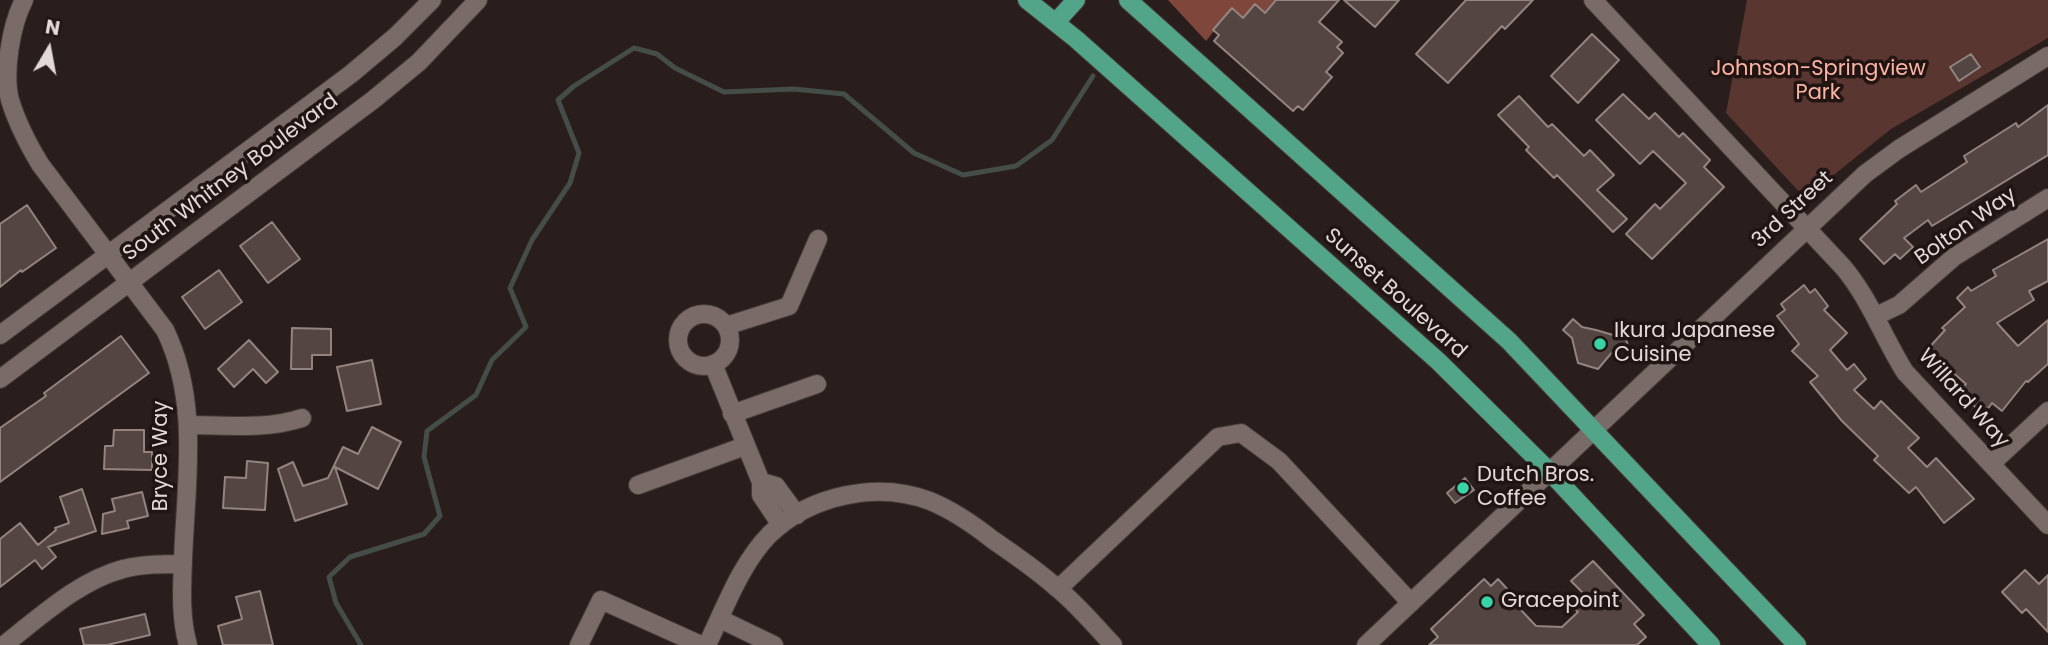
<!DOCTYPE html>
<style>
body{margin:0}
#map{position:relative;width:2048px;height:645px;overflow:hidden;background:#2a1e1c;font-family:Poppins,sans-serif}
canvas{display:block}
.north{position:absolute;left:14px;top:14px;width:70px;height:70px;-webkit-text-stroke:5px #211513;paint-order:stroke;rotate:10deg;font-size:19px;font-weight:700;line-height:28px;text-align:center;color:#e3dad8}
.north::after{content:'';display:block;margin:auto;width:24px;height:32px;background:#e3dad8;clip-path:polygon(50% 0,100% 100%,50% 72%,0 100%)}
</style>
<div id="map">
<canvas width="2048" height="645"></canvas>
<div class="north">N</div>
</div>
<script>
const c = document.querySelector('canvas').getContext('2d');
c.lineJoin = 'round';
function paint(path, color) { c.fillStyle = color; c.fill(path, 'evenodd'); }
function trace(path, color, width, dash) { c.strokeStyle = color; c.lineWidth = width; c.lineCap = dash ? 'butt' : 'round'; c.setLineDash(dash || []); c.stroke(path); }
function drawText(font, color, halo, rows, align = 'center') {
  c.font = font + ' Poppins,sans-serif'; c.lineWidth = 7; c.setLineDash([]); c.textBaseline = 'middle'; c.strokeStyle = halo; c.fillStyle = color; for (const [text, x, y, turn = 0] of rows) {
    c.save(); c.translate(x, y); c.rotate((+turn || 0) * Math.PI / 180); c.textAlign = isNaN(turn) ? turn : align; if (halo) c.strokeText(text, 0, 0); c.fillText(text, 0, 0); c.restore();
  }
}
paint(new Path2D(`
 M 1747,0 L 2048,0 L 2048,38 L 1891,129 L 1805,198 L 1726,113 Z`), '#59362f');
paint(new Path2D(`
 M 1168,0 L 1276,0 L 1265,13 L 1255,4 L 1243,18 L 1232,8 L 1206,41 Z`), '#7f473b');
trace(new Path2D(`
 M 361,645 L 336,603 L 329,577 L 350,557 L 424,534 L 440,516 L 424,457 L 427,431 L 476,395 L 492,360 L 526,327 L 510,288 L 532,240 L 570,183 L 579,153 L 558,100 L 574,86 L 634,48 L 657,54 L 675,68 L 724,92 L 794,89 L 844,94 L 914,153 L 963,175 L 1016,166 L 1052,140 L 1093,76`), '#444d48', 5);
const building = new Path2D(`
 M 1276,0 L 1339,0 L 1319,22 L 1342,42 L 1337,47 L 1343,53 L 1326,72 L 1332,77 L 1303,110 L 1298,106 L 1293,111 L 1214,41 L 1219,35 L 1213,30 L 1232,8 L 1243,18 L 1255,4 L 1265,13 Z
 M 1344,0 L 1399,0 L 1375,27 Z
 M 1466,0 L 1533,0 L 1505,29 L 1502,26 L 1448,83 L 1416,54 Z
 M 1592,34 L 1619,60 L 1578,103 L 1551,76 Z
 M 1971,54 L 1980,67 L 1959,81 L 1950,67 Z
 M 1623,94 L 1649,119 L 1655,113 L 1679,137 L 1683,133 L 1710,160 L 1704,167 L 1724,187 L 1652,259 L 1626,234 L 1655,204 L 1660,209 L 1686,183 L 1653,151 L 1640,164 L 1596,120 Z
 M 1519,96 L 1548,127 L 1552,124 L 1584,156 L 1590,150 L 1614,175 L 1597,190 L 1627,219 L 1613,232 L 1557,175 L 1554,178 L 1526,150 L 1529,147 L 1498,115 Z
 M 2048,105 L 2048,155 L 1932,226 L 1928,220 L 1904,238 L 1913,247 L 1900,259 L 1895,254 L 1884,264 L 1860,239 L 1897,204 L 1895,201 L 1916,185 L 1921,192 L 1967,162 L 1964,156 L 2016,123 L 2018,127 Z
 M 27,205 L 56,248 L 22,272 L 21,270 L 0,287 L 0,224 Z
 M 272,222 L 300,259 L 268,283 L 240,246 Z
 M 2048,239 L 2048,281 L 2029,291 L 2034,300 L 1997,323 L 2018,346 L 2048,320 L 2048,364 L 2028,382 L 2026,381 L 2002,411 L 1992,403 L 1984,414 L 1958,393 L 1966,384 L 1927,350 L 1945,330 L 1942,328 L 1965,307 L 1957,298 L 1968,287 L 1971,291 L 1996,276 L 1993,270 Z
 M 219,270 L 242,302 L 205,329 L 182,297 Z
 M 1804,285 L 1810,293 L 1815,289 L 1828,306 L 1824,310 L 1847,333 L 1830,350 L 1847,370 L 1854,364 L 1866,379 L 1854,390 L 1874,409 L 1881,401 L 1919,438 L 1908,448 L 1927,467 L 1936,458 L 1974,499 L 1944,523 L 1916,487 L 1909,493 L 1874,460 L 1878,456 L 1842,421 L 1810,382 L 1818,376 L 1792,351 L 1799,344 L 1777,316 L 1785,310 L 1781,304 Z
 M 1573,319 L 1582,327 L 1596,330 L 1613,335 L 1624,332 L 1628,346 L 1614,350 L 1598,369 L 1578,363 L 1572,338 L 1563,330 Z
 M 292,328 L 331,329 L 331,355 L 312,355 L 312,369 L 291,369 Z
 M 121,336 L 149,373 L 0,482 L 0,428 L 46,396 L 44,393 Z
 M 249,340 L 278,372 L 266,383 L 253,369 L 234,387 L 218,369 Z
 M 372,360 L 381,404 L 347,411 L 337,367 Z
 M 372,427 L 401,442 L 378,489 L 335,467 L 347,504 L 295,521 L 278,469 L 293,462 L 303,486 L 328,478 L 343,447 L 358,454 Z
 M 114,430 L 144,430 L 144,452 L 152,452 L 152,470 L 104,469 L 105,446 L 113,446 Z
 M 247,461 L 268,463 L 265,510 L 223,508 L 225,477 L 246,478 Z
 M 1465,478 L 1474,490 L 1455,503 L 1447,493 Z
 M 82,489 L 96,531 L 48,547 L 56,557 L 42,569 L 35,560 L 0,587 L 0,539 L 20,523 L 38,545 L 56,530 L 55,528 L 69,523 L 60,497 Z
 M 142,492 L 148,516 L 127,521 L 129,528 L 102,534 L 103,514 L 115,511 L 112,499 Z
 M 1593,561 L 1644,615 L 1634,624 L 1646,637 L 1637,645 L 1429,645 L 1438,637 L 1431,629 L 1484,579 L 1491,586 L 1498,579 L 1510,592 L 1507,595 L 1536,626 L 1562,627 L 1578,612 L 1574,608 L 1586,596 L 1571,581 Z
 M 2025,570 L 2039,584 L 2048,575 L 2048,632 L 2026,609 L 2022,613 L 2002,592 Z
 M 260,591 L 273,645 L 223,645 L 218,626 L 242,619 L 236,597 Z
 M 145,614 L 150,635 L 107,645 L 84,645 L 80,629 Z`);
paint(building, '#534542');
trace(building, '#938481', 2);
const minor = new Path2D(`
 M 24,0 C 11,25 3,73 10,100 C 17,123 28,144 40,164 L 165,330 C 200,402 186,481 183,559 C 182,587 180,617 188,645
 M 1593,0 L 1843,267 C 1870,299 1883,337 1905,372 L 2048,525
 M678 340a26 26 0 1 1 52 0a26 26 0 1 1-52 0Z
 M 1876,316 L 1899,305 L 1954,257 L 2048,198
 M 726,326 L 789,306 L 818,239
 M 0,335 L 351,74 L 395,37 L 432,0
 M 713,364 L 761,482
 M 0,379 L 373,100 L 419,62 L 478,0
 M 732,414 L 817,384
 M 189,425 C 227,425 266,430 302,418
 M 1991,464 L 2048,411
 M 638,485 L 745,446
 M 781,525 L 761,495 L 761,482 L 776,486 L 797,515
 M 1058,589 L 1218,437 L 1241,433 L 1279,461 L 1411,603
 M 720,619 L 774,645
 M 4,645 C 40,617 78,581 123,569 C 142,564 163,564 183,564
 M 579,645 L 601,600 L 701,645
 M 707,645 C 725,608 741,563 770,534 C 811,495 877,481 930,501 C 952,510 974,525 993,540 C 1015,555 1037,570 1057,588 C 1078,605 1095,626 1113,645
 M 1366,645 L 1865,174 L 1899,149 L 2048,56`);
const major = new Path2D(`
 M 1027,0 L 1076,39 L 1438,361 L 1550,472 L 1711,645
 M 1128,0 L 1509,341 L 1797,645
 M 1056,22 L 1076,0`);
trace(minor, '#453a38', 20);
trace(major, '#453a38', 20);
trace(minor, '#796b67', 18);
trace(major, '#53a589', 18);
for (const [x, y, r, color] of [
 [1600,344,7,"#38d4a6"],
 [1463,488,7,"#38d4a6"],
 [1487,602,7,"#38d4a6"]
]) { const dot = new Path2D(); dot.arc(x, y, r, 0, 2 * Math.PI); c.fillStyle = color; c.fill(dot); trace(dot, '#211513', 2.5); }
drawText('21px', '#fcb3a4', '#211513', [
 ["Johnson-Springview",1818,70],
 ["Park",1818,94]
]);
drawText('21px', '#e3dad8', '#211513', [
 ["South Whitney Boulevard",231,178,-37],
 ["3rd Street",1793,210,-43],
 ["Bolton Way",1966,227,-35],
 ["Sunset Boulevard",1395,294,42],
 ["Willard Way",1963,399,48],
 ["Bryce Way",162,456,-90]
]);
drawText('21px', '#e3dad8', '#211513', [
 ["Ikura Japanese",1614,332],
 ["Cuisine",1614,356],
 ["Dutch Bros.",1477,476],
 ["Coffee",1477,500],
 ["Gracepoint",1501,602]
], 'left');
</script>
